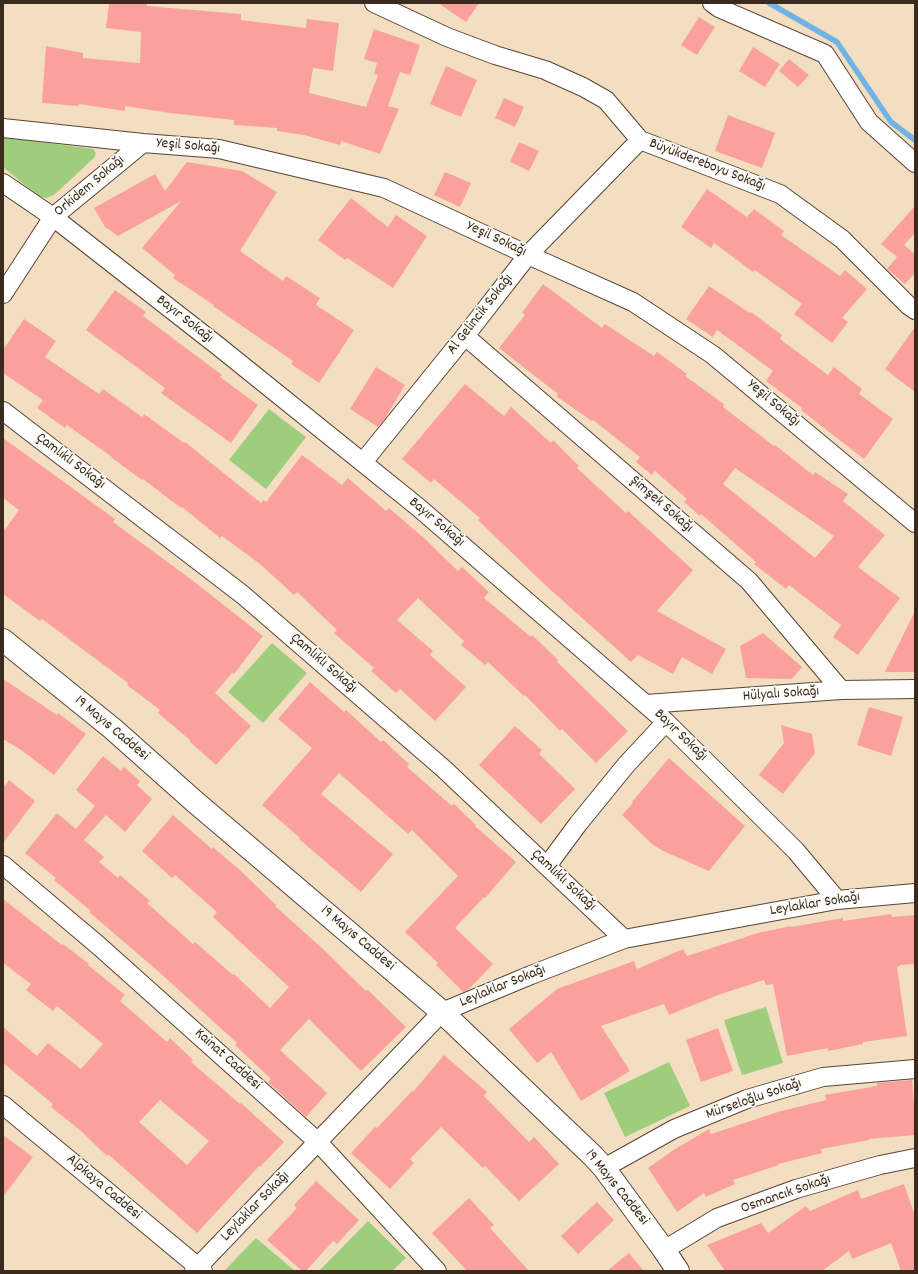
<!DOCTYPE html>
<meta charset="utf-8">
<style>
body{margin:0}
#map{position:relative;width:918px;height:1274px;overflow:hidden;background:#f3dec1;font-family:Dekko,sans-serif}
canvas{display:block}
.frame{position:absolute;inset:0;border:4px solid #3b2a1e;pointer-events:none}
</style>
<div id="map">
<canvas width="918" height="1274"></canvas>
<div class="frame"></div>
</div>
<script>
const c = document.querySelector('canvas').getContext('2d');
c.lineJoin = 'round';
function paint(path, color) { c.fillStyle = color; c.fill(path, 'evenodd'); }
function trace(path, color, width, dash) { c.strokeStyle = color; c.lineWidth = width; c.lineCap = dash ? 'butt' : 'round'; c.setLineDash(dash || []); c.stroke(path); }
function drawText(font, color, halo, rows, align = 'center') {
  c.font = font + ' Dekko,sans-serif'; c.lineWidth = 3.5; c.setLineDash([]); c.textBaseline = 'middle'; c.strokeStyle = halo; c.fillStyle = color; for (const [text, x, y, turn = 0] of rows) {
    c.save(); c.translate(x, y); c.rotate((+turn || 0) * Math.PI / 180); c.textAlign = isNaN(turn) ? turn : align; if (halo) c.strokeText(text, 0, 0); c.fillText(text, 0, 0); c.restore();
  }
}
paint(new Path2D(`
 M 3,137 L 93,149 L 96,153 L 94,158 L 54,195 L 46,198 L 38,196 L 3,167 Z
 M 269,409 L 306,437 L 266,489 L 229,460 Z
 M 272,643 L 307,673 L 263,723 L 228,692 Z
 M 766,1007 L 783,1063 L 742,1075 L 724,1020 Z
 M 669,1062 L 690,1106 L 625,1137 L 604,1093 Z
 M 368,1221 L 406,1258 L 392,1271 L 319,1271 Z
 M 256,1238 L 295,1271 L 225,1270 Z`), '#9ece7c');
trace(new Path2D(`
 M 769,3 L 837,42 L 891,122 L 915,140`), '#71b3e5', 5.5);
paint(new Path2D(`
 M 109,3 L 139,3 L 147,4 L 147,6 L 241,14 L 241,20 L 306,28 L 307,19 L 339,23 L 333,71 L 313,68 L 309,93 L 366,107 L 378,75 L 374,74 L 377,63 L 364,59 L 374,29 L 420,45 L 410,75 L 400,72 L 388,106 L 399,109 L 380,154 L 341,141 L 340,145 L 304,135 L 277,131 L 277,128 L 234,125 L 234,120 L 170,113 L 125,106 L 125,111 L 79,104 L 78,106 L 42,103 L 46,46 L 83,53 L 83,58 L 140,63 L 141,32 L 106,28 Z
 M 438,3 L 479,3 L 466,22 Z
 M 699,17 L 715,27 L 697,55 L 681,45 Z
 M 753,47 L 780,64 L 765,87 L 739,71 Z
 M 789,59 L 809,75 L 798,87 L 779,71 Z
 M 446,66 L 477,80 L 461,117 L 430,104 Z
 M 504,98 L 524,107 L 515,127 L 495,118 Z
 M 728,115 L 775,133 L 762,168 L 715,151 Z
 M 519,142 L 539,151 L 529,171 L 510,162 Z
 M 187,162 L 242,171 L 277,192 L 240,251 L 283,281 L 286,276 L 320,298 L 316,305 L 354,330 L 319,383 L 291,364 L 293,361 L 213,306 L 214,305 L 173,278 L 175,275 L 142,248 L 181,201 L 118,236 L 105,227 L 94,208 L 155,174 L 165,191 Z
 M 445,172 L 471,183 L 460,207 L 434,195 Z
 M 707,189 L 747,217 L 754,209 L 784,231 L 781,235 L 840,276 L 845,270 L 867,289 L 842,318 L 848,322 L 832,343 L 794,314 L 802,304 L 755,270 L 753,272 L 714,243 L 711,248 L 681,227 Z
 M 351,198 L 388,227 L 396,215 L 427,236 L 393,288 L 347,258 L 345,260 L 318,240 Z
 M 915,206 L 915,233 L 904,245 L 915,254 L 915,273 L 905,284 L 887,269 L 897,257 L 881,244 Z
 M 543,284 L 602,328 L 605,324 L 654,356 L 657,352 L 687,374 L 685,376 L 724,404 L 723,407 L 774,446 L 775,445 L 813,475 L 815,472 L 848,494 L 843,501 L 885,535 L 858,567 L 900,598 L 858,655 L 833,637 L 841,625 L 789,585 L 786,589 L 754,564 L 756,562 L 701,514 L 700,516 L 684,502 L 687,499 L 655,471 L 652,475 L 636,462 L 640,457 L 593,420 L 592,421 L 556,396 L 558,394 L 499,348 L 525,315 L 522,313 ZM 735,468 L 834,536 L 815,558 L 723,484 Z
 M 709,286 L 750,313 L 751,312 L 782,335 L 780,339 L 828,375 L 834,367 L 862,389 L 859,394 L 893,419 L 864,459 L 801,410 L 802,408 L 766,381 L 773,371 L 717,330 L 713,337 L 686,319 Z
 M 115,290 L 146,312 L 143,316 L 222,375 L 220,377 L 258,405 L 231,443 L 161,393 L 165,388 L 86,330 Z
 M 24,319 L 56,341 L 45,357 L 99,394 L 103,389 L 142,417 L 144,414 L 184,443 L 185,442 L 261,503 L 263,500 L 266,502 L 302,455 L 342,485 L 348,478 L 386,511 L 389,508 L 425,539 L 458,571 L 462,567 L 489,592 L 484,598 L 531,637 L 532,635 L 558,660 L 557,662 L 628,731 L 596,763 L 562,729 L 560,731 L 525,695 L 524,696 L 488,662 L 485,665 L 461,645 L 464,641 L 418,598 L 397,620 L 433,651 L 430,655 L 466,687 L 435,721 L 400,689 L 396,693 L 371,671 L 374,668 L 334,633 L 337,630 L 297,592 L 294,595 L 260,564 L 222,536 L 220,538 L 182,507 L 181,508 L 143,479 L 142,480 L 112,458 L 112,457 L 67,425 L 65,428 L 37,408 L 43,400 L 3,373 L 3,350 Z
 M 915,327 L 915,392 L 885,369 Z
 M 376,367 L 405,385 L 384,420 L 378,427 L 350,409 Z
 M 465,384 L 504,416 L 511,407 L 551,443 L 553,440 L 579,466 L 577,468 L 626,513 L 628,511 L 693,570 L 657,611 L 726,649 L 712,674 L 682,657 L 673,674 L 638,655 L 631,662 L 543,583 L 478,520 L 480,518 L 434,479 L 431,483 L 402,459 Z
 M 3,438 L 115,519 L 113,522 L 192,580 L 263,636 L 234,674 L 232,673 L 215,693 L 251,726 L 216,765 L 189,741 L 190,740 L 158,713 L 160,710 L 127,685 L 128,683 L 42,619 L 40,621 L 3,594 L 3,532 L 19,510 L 3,498 Z
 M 915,611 L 915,672 L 885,672 Z
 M 763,633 L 802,667 L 792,679 L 746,678 L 740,646 Z
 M 3,679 L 57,715 L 58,713 L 86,734 L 54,775 L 24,752 L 3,739 Z
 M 310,682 L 344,712 L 346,710 L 381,742 L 383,740 L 409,764 L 407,767 L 452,806 L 454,804 L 476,825 L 475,826 L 516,862 L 485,898 L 484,897 L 455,928 L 493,964 L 468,990 L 463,992 L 436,965 L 438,963 L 405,932 L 458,876 L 412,830 L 408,834 L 339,773 L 321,794 L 393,854 L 361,892 L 299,839 L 300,838 L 262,805 L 312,748 L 278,719 Z
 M 869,707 L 903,717 L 891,756 L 857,745 Z
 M 781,725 L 812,734 L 815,753 L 783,794 L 759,775 L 784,743 Z
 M 515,726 L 542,750 L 539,754 L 575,789 L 541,824 L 479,765 Z
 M 103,756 L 121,771 L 124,767 L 140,781 L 137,785 L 152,799 L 125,832 L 106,815 L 84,840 L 104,857 L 99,862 L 118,878 L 120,875 L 150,901 L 147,903 L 193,944 L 195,942 L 233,975 L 234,974 L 270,1008 L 289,987 L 213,917 L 217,912 L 175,875 L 172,878 L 142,851 L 173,815 L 212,849 L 213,847 L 242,872 L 276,905 L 275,906 L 324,950 L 366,991 L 368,990 L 406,1027 L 361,1071 L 309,1019 L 280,1050 L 327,1093 L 306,1117 L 268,1082 L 271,1079 L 235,1045 L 237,1043 L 159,972 L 89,912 L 91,911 L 54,880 L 56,878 L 25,853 L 57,813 L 76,829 L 95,806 L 76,790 Z
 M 669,758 L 745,826 L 709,871 L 663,851 L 652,844 L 622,815 L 633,803 L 632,802 Z
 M 9,780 L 35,801 L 3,843 L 3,788 Z
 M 3,899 L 62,945 L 63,944 L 89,964 L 88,965 L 125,995 L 120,1001 L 167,1042 L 170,1038 L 193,1060 L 191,1062 L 240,1104 L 241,1103 L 284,1142 L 260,1167 L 259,1166 L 197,1233 L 108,1154 L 107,1156 L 81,1131 L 51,1107 L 53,1104 L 3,1063 L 3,1027 L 37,1056 L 48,1043 L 81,1069 L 103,1044 L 57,1006 L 53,1011 L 26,990 L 31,984 L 3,963 ZM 160,1100 L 209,1141 L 187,1165 L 139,1122 Z
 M 891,914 L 892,917 L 915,915 L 915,964 L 900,965 L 900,966 L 897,967 L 907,1036 L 863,1042 L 863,1044 L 828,1051 L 828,1048 L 787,1056 L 773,984 L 766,985 L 764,980 L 718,995 L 669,1015 L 664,1004 L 601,1026 L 630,1071 L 581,1101 L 551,1052 L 537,1063 L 509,1029 L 557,989 L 634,961 L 637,969 L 683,949 L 687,956 L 758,933 L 791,926 L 791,927 L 843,918 L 843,921 Z
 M 718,1028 L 733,1071 L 701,1082 L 686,1040 Z
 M 444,1055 L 487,1092 L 484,1096 L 529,1142 L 534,1137 L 559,1164 L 519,1201 L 485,1166 L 483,1168 L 441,1127 L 410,1159 L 414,1163 L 390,1189 L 351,1153 L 375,1127 L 377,1128 L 412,1091 L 413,1092 Z
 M 912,1080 L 915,1117 L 915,1135 L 869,1139 L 869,1140 L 821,1149 L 822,1153 L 778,1164 L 779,1165 L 733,1180 L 735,1184 L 706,1197 L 704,1193 L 677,1212 L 648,1168 L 675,1149 L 709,1129 L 711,1134 L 781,1111 L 826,1100 L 825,1095 L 877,1086 L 877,1083 Z
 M 3,1135 L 33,1157 L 3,1197 Z
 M 316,1181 L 359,1220 L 337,1244 L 333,1241 L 306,1271 L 302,1271 L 267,1240 L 297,1208 L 294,1205 Z
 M 904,1184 L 915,1216 L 915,1271 L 901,1271 L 891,1243 L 852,1259 L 849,1251 L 822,1271 L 725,1271 L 707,1245 L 761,1223 L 768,1233 L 806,1206 L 810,1211 L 858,1190 L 861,1199 Z
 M 469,1198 L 494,1225 L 490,1228 L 529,1271 L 467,1271 L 432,1233 Z
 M 597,1202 L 614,1220 L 578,1254 L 561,1236 Z
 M 629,1253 L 644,1271 L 607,1271 Z`), '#faa19d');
const minor = new Path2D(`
 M 374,3 L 447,37 L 495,55 L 545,70 L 583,87 L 606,100 L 640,140 L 780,194 L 842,239 L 908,305 L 915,310
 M 712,3 L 719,8 L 825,54 L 869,122 L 915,163
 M 3,128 L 143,143 L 219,149 L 384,188 L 528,255 L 633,302 L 713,355 L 915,523
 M 3,183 L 53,217 L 218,346 L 418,507 L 666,722 L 796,851 L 837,900
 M 3,294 L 53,217 L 143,143
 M 465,336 L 749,581 L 841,690
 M 3,411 L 243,595 L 444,769 L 624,939
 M 363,462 L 465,336 L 528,255 L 640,140
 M 646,704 L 841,690 L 915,689
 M 3,865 L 99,946 L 318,1142 L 437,1271
 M 547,866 L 578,824 L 626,765 L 666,722
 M 3,1105 L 203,1271
 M 604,1168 L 674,1129 L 747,1099 L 823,1077 L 915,1069
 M 664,1250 L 717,1218 L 796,1189 L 880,1165 L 915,1158
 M 194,1271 L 442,1012 L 531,975 L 624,939 L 837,900 L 915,893`);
const tertiary = new Path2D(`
 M 3,640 L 113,729 L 194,801 L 442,1012 L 593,1156 L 604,1168 L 664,1250 L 678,1271`);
trace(minor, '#574536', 20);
trace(tertiary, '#574536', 24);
trace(minor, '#fff', 18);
trace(tertiary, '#fff', 22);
drawText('15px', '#3b2a1e', '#fdfcf7', [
 ["Yeşil Sokağı",188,147,5],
 ["Büyükdereboyu Sokağı",707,166,21],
 ["Orkidem Sokağı",90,187,-40],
 ["Yeşil Sokağı",496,240,25],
 ["Al Gelincik Sokağı",481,315,-52],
 ["Bayır Sokağı",184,320,38],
 ["Yeşil Sokağı",773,404,40],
 ["Çamlıklı Sokağı",70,462,37],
 ["Şimşek Sokağı",661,505,41],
 ["Bayır Sokağı",436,523,40],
 ["Çamlıklı Sokağı",323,664,41],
 ["Hülyalı Sokağı",781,695,-4],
 ["19 Mayıs Caddesi",111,729,40],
 ["Bayır Sokağı",680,736,44],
 ["Çamlıklı Sokağı",563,881,43],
 ["Leylaklar Sokağı",815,905,-9],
 ["19 Mayıs Caddesi",357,939,40],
 ["Leylaklar Sokağı",503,987,-22],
 ["Kainat Caddesi",227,1060,42],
 ["Mürseloğlu Sokağı",754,1100,-19],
 ["Alpkaya Caddesi",103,1188,40],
 ["19 Mayıs Caddesi",616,1188,51],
 ["Osmancık Sokağı",786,1195,-19],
 ["Leylaklar Sokağı",256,1207,-46]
]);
</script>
